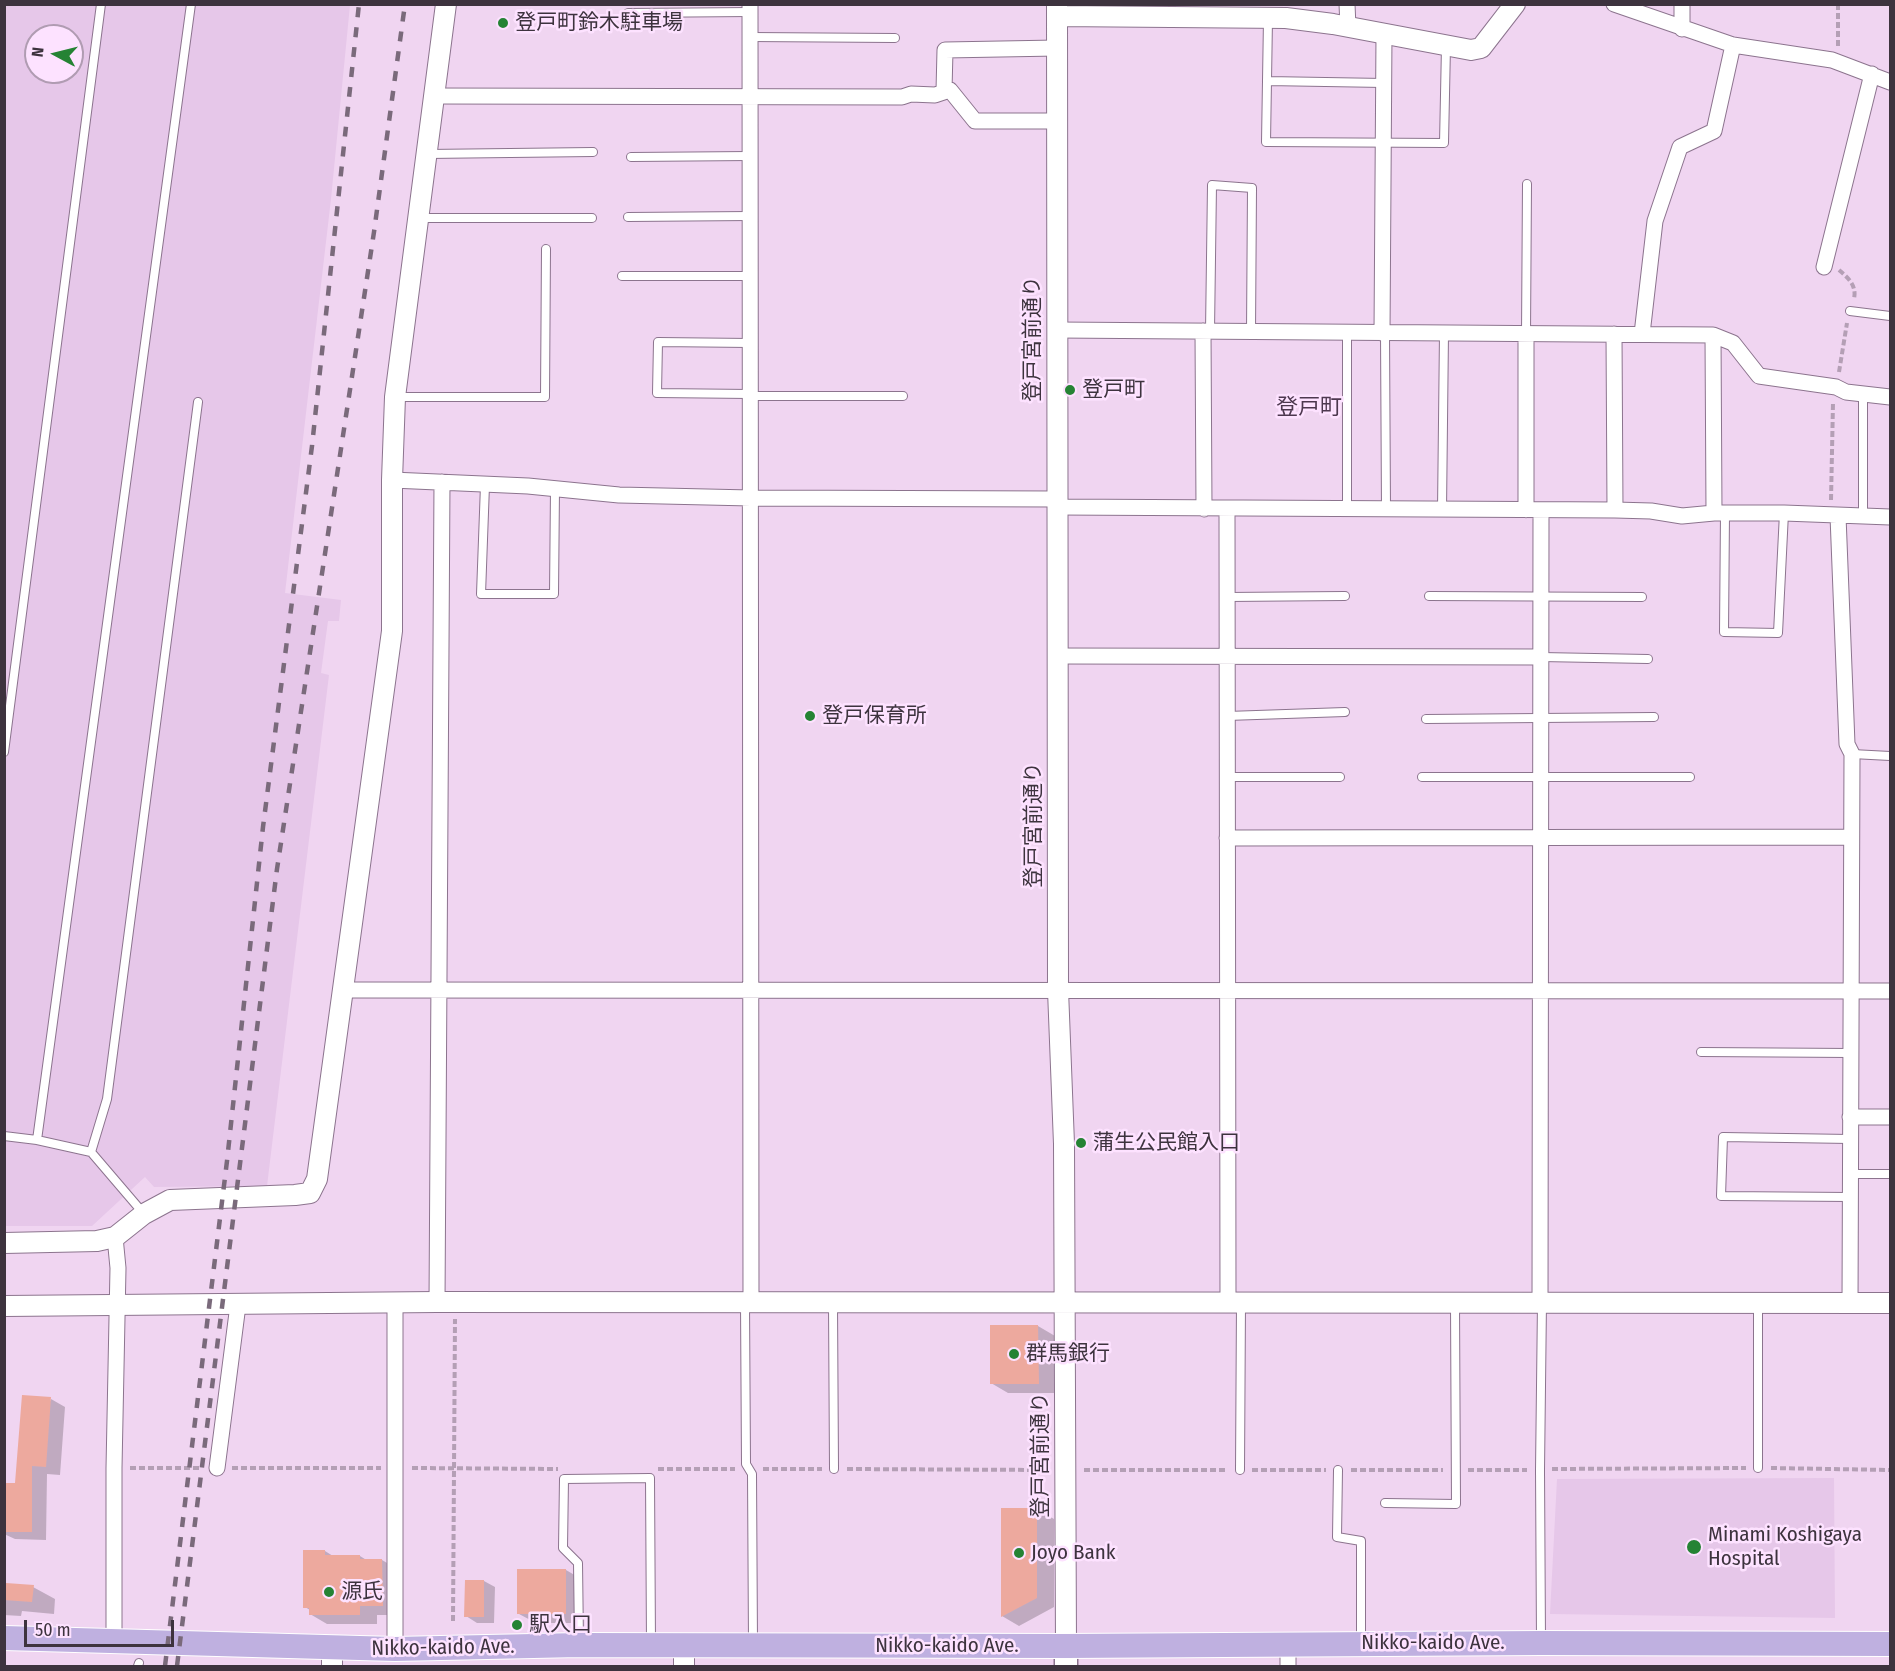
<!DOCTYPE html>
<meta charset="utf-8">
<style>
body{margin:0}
#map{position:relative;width:1895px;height:1671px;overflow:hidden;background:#f0d5f1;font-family:"Fira Sans Condensed",sans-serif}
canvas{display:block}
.frame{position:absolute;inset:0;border:6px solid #3d333e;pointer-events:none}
.north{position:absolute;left:24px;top:24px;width:60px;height:60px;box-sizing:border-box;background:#fde2ff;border:2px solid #b09cb2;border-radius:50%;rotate:277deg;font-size:16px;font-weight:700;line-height:24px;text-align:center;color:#3d333e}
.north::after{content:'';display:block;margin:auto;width:21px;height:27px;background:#258334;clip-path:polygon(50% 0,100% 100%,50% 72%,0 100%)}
.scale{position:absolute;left:24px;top:1620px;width:150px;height:27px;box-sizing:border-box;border:3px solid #3d333e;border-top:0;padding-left:8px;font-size:18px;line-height:21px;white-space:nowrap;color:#3d333e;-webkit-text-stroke:4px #fde2ff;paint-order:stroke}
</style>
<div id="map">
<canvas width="1895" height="1671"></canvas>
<div class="frame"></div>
<div class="north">N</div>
<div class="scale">50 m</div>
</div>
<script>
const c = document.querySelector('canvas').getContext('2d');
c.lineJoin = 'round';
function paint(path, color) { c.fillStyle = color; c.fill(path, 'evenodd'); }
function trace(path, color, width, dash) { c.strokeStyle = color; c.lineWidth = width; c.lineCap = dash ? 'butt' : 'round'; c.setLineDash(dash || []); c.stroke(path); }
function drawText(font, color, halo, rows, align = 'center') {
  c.font = font + ' "Fira Sans Condensed","Noto Sans JP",sans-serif'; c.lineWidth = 5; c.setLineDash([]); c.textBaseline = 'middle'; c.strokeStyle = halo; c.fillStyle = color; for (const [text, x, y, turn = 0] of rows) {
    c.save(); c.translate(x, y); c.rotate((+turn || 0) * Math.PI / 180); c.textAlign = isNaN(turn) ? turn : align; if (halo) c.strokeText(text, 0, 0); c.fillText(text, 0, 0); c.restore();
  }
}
paint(new Path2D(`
 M 4,5 L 350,5 L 331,199 L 285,593 L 341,600 L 339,621 L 328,621 L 321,673 L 329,675 L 267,1186 L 154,1187 L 145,1177 L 92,1226 L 5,1226 ZM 36,36 L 72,36 L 72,72 L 36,72 Z
 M 1834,1478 L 1835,1618 L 1550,1614 L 1557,1479 Z`), '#e6c7e9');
paint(new Path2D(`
 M 1038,1326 L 1055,1336 L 1055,1393 L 1008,1393 L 991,1383 Z
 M 51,1399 L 65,1407 L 60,1475 L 47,1474 L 46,1540 L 15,1539 L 4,1534 L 4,1484 L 16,1485 Z
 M 1037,1509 L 1054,1519 L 1054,1607 L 1019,1626 L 1002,1616 Z
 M 325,1551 L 333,1556 L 360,1556 L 368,1561 L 382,1560 L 399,1570 L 399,1615 L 377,1615 L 377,1624 L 327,1624 L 310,1614 L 310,1610 L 305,1607 Z
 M 566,1570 L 583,1580 L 583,1623 L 536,1623 L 519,1614 Z
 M 484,1581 L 495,1587 L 494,1623 L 477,1623 L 466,1616 Z
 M 4,1584 L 33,1587 L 55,1599 L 54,1614 L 22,1611 L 21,1616 L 4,1615 Z`), '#0003');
paint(new Path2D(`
 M 990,1325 L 1038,1325 L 1039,1384 L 990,1384 Z
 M 22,1395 L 51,1397 L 46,1467 L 32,1466 L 32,1532 L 4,1532 L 4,1483 L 15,1483 Z
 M 1001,1508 L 1037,1508 L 1037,1598 L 1001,1617 Z
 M 303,1550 L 325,1550 L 325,1555 L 360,1555 L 360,1559 L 382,1559 L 383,1606 L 360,1606 L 360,1615 L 309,1615 L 309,1608 L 303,1608 Z
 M 517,1569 L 566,1569 L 566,1614 L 517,1614 Z
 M 465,1580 L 484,1580 L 484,1617 L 464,1617 Z
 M 6,1583 L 34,1585 L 32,1602 L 4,1600 Z`), '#eda99e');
const service = new Path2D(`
 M 628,13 L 750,12
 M 1268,19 L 1266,142 L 1444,143 L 1446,46
 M 750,37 L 895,38
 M 1267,81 L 1384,83
 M 427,154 L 593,152
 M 631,157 L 750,156
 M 628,217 L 750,216
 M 420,218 L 592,218
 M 622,276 L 750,276
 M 1850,311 L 1890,316
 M 1210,331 L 1212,185 L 1252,188 L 1251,332
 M 1347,332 L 1347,509
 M 1385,333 L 1386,510
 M 1526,334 L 1527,184
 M 750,343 L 658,342 L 657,393 L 750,394
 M 1863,394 L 1863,517
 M 750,396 L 903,396
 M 396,397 L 545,397 L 546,249
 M 485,485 L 481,594 L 554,594 L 555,489
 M 1442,510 L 1444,333
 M 1725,513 L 1724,632 L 1778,633 L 1784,513
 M 1429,596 L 1642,597
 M 1227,597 L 1345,596
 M 1541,657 L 1648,659
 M 1227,716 L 1345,712
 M 1426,719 L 1654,717
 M 4,752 L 101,4
 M 1852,754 L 1890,756
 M 1227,777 L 1340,777
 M 1422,777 L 1690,777
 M 1701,1052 L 1851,1053
 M 4,1136 L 37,1140 L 91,1152 L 144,1214
 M 37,1140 L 191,4
 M 91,1152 L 107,1099 L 198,402
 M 1850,1174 L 1890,1174
 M 1850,1197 L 1721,1196 L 1723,1137 L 1850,1139
 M 745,1303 L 746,1464 L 752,1474 L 753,1644
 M 833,1304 L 834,1469
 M 1758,1468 L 1758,1305
 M 1240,1470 L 1241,1303
 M 1338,1470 L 1337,1537 L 1361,1541 L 1361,1642
 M 1385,1503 L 1456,1504 L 1455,1304
 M 579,1641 L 578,1563 L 563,1548 L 564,1479 L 650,1478 L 651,1644
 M 1541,1641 L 1540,1470 L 1542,1302
 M 138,1666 L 139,1663`);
const minor = new Path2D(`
 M 750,4 L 751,1302
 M 1347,4 L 1348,27
 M 1614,4 L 1733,45 L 1832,60 L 1890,82
 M 1682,4 L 1682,29
 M 944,91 L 945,50 L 1057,48
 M 434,96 L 902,97 L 911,94 L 935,95 L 950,90 L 975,121 L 1056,121
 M 1824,267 L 1872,74
 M 1057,330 L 1713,335 L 1733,343 L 1759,376 L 1836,387 L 1846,392 L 1890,397
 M 1203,331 L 1204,509
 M 1382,333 L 1384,34
 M 1614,334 L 1615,510
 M 1642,334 L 1655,221 L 1680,147 L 1714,131 L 1733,45
 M 1713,335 L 1714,513
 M 392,480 L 528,486 L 619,495 L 751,498 L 1057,499
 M 1057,507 L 1615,510 L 1651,511 L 1682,516 L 1714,513 L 1784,513 L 1890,517
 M 1227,509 L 1228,1302
 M 1526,510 L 1526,334
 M 1838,516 L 1847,744 L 1852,754 L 1850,1303
 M 1058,656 L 1541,657
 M 1227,838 L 1851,837
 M 344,990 L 1890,991
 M 1850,1117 L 1890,1117
 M 437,1302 L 442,482
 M 1540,1302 L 1541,511
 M 217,1468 L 238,1305
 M 114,1642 L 114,1468 L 118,1268 L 115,1237
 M 395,1649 L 395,1302
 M 1288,1666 L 1288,1644`);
const tertiary = new Path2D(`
 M 1057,4 L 1058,990 L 1064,1144 L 1066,1646
 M 1057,16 L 1286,18 L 1333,24 L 1471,50 L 1481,48 L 1515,4
 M 4,1243 L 97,1241 L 115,1237 L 144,1214 L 170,1200 L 295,1195 L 310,1193 L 317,1179 L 392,631 L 392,480 L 395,397 L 446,4
 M 4,1306 L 437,1302 L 1890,1303
 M 332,1666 L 332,1648
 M 684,1666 L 684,1645`);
const secondary = new Path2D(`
 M 1066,1666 L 1066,1646`);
const primary = new Path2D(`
 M 4,1638 L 395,1649 L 579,1645 L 1066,1646 L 1541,1643 L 1890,1644`);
trace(service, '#8c748e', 10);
trace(minor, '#8c748e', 17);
trace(tertiary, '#8c748e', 22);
trace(secondary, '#8c748e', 25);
trace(primary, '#fff', 26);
trace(new Path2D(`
 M 1838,46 L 1838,4
 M 1839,270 C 1848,278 1857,285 1854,299
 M 1839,372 L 1847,323
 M 1831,500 L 1833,403
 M 130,1468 L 201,1468
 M 232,1468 L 381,1468
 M 412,1468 L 558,1469
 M 1771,1468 L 1890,1470
 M 658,1469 L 735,1469
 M 763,1469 L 822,1469
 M 847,1469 L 1047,1470
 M 1552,1469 L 1746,1468
 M 1084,1470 L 1227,1470
 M 1252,1470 L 1326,1470
 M 1351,1470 L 1443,1470
 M 1468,1470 L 1527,1470
 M 453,1621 L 455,1319`), '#b49fb5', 4, [6, 3]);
trace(service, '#fff', 8);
trace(minor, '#fff', 15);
trace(tertiary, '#fff', 20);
trace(secondary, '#fff', 22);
trace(primary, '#bfb0e0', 24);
trace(new Path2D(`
 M 165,1666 L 227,1161 L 263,827 L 312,446 L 359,4
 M 177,1666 L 277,869 L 374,232 L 405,4`), '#7a6a7b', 4.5, [10, 10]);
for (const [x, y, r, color] of [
 [503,23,6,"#258334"],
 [1070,390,6,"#258334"],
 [810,716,6,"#258334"],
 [1081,1143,6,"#258334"],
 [1014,1354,6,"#258334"],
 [1694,1547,8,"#258334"],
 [1019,1553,6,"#258334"],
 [329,1592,6,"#258334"],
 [517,1625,6,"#258334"]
]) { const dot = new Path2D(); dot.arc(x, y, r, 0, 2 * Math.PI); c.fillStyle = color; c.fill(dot); trace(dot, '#fde2ff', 2); }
drawText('21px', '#3d333e', '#fde2ff', [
 ["登戸町鈴木駐車場",515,23],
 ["登戸町",1082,390],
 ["登戸保育所",822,716],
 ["蒲生公民館入口",1093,1143],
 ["群馬銀行",1026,1354],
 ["Minami Koshigaya",1708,1535],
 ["Hospital",1708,1559],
 ["Joyo Bank",1031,1553],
 ["源氏",341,1592],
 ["駅入口",529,1625]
], 'left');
drawText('21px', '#3d333e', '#fde2ff', [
 ["登戸宮前通り",1033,339,-90],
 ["登戸宮前通り",1034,825,-90],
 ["登戸宮前通り",1041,1455,-90],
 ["Nikko-kaido Ave.",1433,1643],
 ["Nikko-kaido Ave.",947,1646],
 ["Nikko-kaido Ave.",443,1648,-1]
]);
drawText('22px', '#4d384f', '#fde2ff', [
 ["登戸町",1309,408]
]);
</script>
